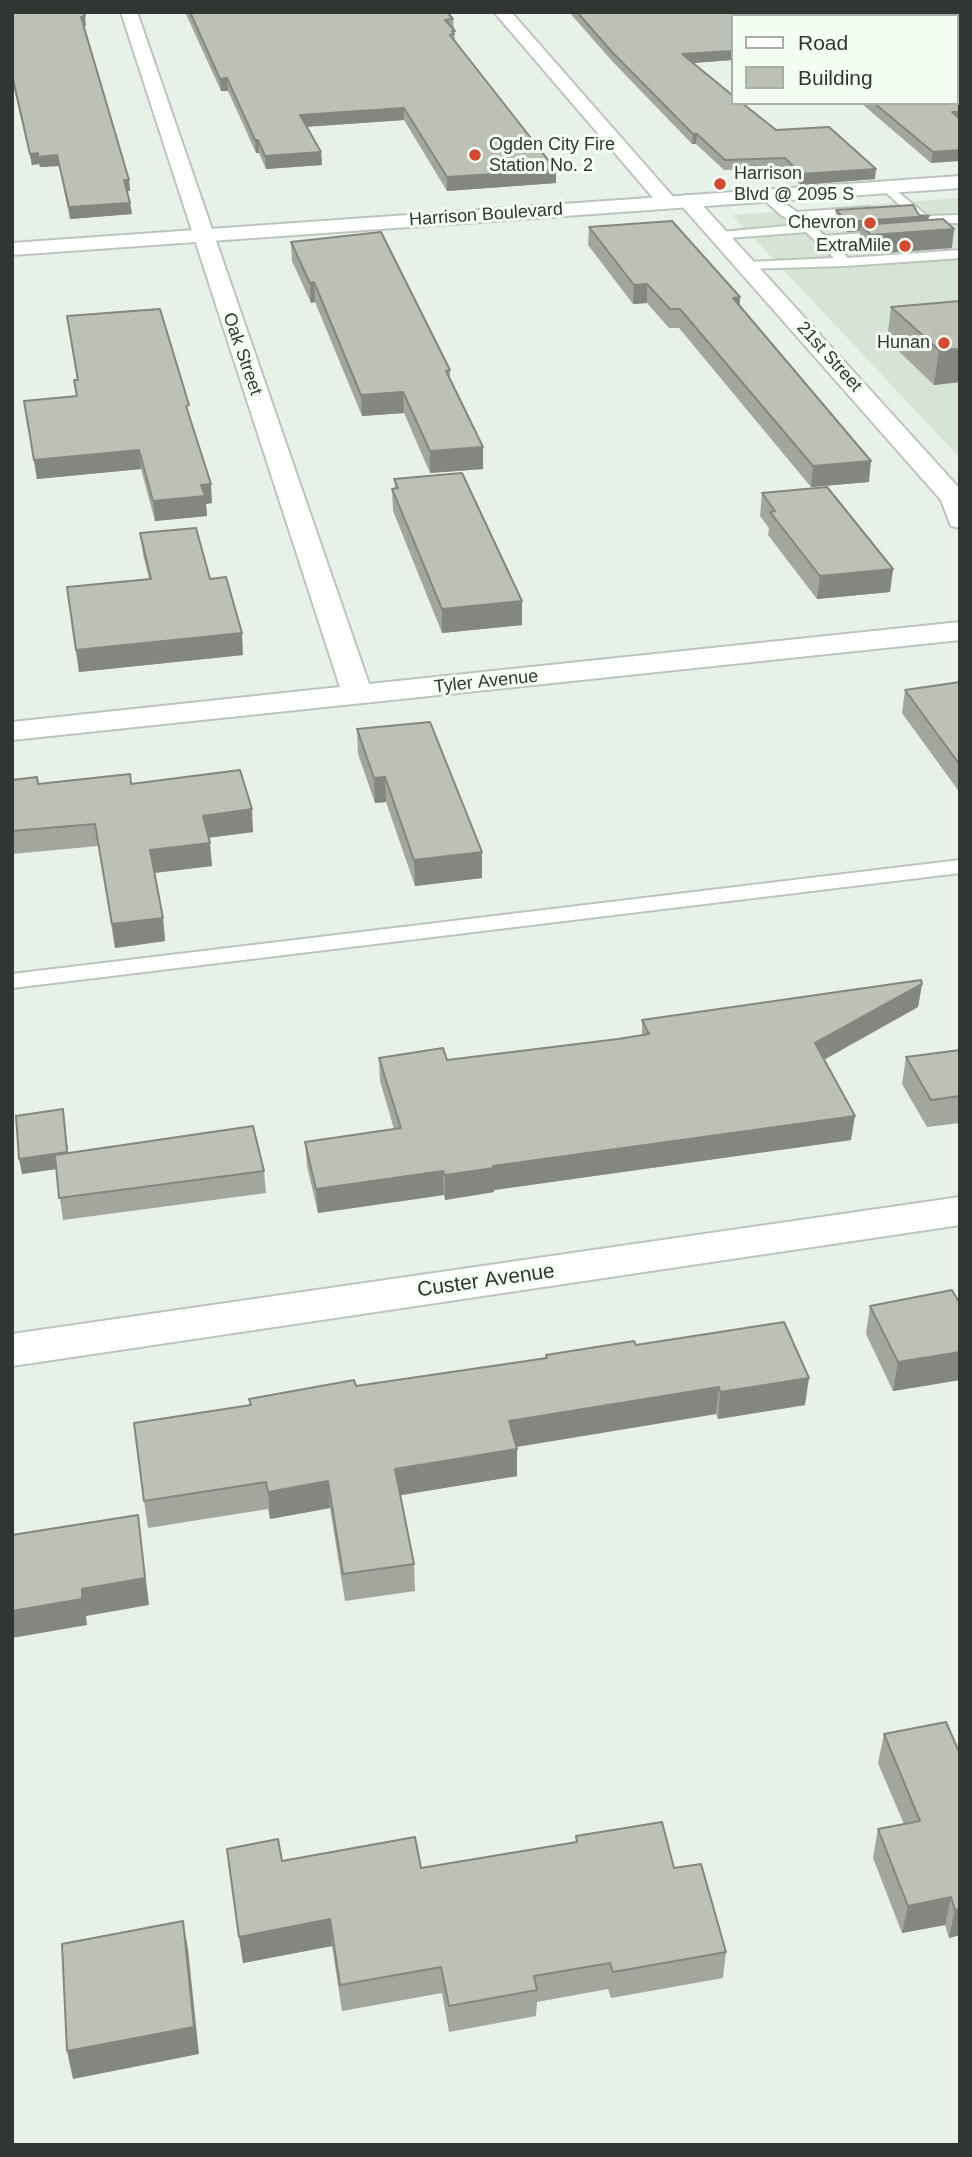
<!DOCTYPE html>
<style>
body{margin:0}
#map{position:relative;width:972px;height:2157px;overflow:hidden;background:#e7f1e7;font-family:Helvetica,sans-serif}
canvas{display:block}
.frame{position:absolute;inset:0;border:14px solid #323632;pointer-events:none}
.legend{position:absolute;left:731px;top:14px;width:228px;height:91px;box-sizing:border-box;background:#f4fff4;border:2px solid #a6afa6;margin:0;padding:9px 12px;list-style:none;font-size:21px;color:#323632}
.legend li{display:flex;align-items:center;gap:14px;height:35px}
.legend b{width:35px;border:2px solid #a6afa6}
</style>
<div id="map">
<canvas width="972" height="2157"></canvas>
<div class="frame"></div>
<ul class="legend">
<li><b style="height:9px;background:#fff"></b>Road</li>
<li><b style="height:19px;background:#bdc1b5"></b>Building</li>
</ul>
</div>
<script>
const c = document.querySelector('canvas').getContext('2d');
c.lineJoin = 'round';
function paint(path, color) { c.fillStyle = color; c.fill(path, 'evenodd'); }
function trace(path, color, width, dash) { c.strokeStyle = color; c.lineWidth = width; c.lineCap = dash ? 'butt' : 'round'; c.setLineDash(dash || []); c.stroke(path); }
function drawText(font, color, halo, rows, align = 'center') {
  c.font = font + ' Helvetica,sans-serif'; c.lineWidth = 6; c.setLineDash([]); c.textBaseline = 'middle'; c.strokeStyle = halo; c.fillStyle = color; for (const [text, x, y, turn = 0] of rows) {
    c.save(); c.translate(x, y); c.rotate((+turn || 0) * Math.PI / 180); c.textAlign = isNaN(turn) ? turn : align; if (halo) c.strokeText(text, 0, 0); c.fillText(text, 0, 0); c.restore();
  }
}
paint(new Path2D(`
 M 960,198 L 960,458 L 732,215 Z`), '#d5e4d4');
const service = new Path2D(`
 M 887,183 L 927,216 L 960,215 L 960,223 L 920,223 L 883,190 L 881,187 Z
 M 766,191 L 797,212 L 869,207 L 875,211 L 869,215 L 807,219 L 812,224 L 823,224 L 824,227 L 819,231 L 825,236 L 892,231 L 898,235 L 892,239 L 832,243 L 848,258 L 960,250 L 960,258 L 845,266 L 743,269 L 741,266 L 748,262 L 834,258 L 806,232 L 716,239 L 716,233 L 721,232 L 798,225 L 781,215 L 762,198 L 762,192 Z
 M 960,860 L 960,873 L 12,988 L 12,974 Z`);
const minor = new Path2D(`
 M 121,12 L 137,12 L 369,684 L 960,622 L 960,640 L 12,740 L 12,722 L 340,687 Z
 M 494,12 L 511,12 L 675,199 L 678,203 L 675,207 L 661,207 Z
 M 688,195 L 695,197 L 960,489 L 960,528 L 951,526 L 941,500 L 681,205 L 678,201 L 681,197 Z
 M 960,1197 L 960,1225 L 12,1366 L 12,1334 Z`);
const primary = new Path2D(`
 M 960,176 L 960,188 L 12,255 L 12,243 Z`);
trace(service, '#bbc5bb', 4);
trace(minor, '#bbc5bb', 4);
trace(primary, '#bbc5bb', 4);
paint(service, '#fff');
paint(minor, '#fff');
paint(primary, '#fff');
paint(new Path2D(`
 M 12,12 L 86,26 L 84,26 L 129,180 L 130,191 L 127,191 L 130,203 L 132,214 L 70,219 L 59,166 L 40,167 L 39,164 L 32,165 L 12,80 Z
 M 185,12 L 447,12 L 453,19 L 455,41 L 556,183 L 447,191 L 404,120 L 307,127 L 321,152 L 322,165 L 266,169 L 259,153 L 256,153 L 228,91 L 221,91 Z
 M 569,12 L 960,12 L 960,67 L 956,66 L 956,16 L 732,16 L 732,60 L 692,63 L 776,130 L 875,179 L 800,185 L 785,169 L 724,170 L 696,144 L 692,144 L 612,61 Z
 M 861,103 L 956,103 L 931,163 Z
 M 836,210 L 929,216 L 928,220 L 952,248 L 869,254 L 859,244 L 860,231 L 847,232 L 835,220 Z
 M 589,227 L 740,297 L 740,306 L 869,482 L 811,487 L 679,328 L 669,328 L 647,303 L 633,304 L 588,245 Z
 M 291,242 L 450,370 L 450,379 L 483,469 L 430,473 L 404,413 L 362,416 L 315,302 L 311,303 L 292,261 Z
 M 960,301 L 960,382 L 934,385 L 887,340 L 891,307 Z
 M 67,316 L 190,418 L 212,503 L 206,504 L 207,516 L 155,521 L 141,469 L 37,479 L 24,401 L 76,396 L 74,380 L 77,380 Z
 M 394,479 L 522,625 L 442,633 L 393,511 L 392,489 L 395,488 Z
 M 762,493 L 893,569 L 890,592 L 817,599 L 768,535 L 769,528 L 760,516 Z
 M 140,533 L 210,579 L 243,655 L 79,672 L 67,587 L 149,579 L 143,554 Z
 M 960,682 L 960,793 L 902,713 L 905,690 Z
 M 357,729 L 482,852 L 482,878 L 415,886 L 386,802 L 375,803 L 358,754 Z
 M 12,780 L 38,784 L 131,784 L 253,832 L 208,838 L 212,866 L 155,873 L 163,918 L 165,941 L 115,948 L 98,846 L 12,854 Z
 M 922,984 L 918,1007 L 824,1060 L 851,1140 L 494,1190 L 494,1192 L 445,1200 L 444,1195 L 318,1213 L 307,1166 L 305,1142 L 394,1129 L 380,1081 L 379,1058 L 447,1060 L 618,1039 L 642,1035 L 642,1020 Z
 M 960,1050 L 960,1123 L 927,1127 L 902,1084 L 906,1057 Z
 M 63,1109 L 68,1153 L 264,1171 L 266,1193 L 63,1220 L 56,1169 L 22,1174 Z
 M 960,1304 L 960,1380 L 893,1391 L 866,1334 L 870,1306 Z
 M 636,1345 L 805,1405 L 718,1419 L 716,1414 L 517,1447 L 517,1476 L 400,1495 L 414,1564 L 415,1591 L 345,1601 L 330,1508 L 270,1519 L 268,1509 L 148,1528 L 144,1501 L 250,1405 L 249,1399 L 356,1386 L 546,1358 L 546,1355 Z
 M 884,1734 L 960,1754 L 960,1935 L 949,1938 L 945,1925 L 902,1933 L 873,1858 L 878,1829 L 904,1824 L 878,1763 Z
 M 576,1836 L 674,1868 L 726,1952 L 723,1978 L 611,1998 L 608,1989 L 537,2002 L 536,2016 L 449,2032 L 442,1993 L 342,2011 L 332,1946 L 243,1963 L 227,1849 L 282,1861 L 421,1868 L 576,1842 Z`), '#a3a69c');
paint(new Path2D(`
 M 85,16 L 86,26 L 82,26 L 81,17 Z
 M 732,51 L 732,60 L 681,64 L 682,54 Z
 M 227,78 L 228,91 L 221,91 L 220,79 Z
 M 404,108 L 404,120 L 301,127 L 300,115 Z
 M 952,112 L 960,112 L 960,122 Z
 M 693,134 L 697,134 L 696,144 L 692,144 Z
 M 255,140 L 258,140 L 259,153 L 256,153 Z
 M 960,150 L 960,161 L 931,163 L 933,152 Z
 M 321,152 L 322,165 L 266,169 L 265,156 Z
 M 38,153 L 39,164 L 32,165 L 30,154 Z
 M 57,155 L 59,166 L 40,167 L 38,157 Z
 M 876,169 L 875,179 L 800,185 L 801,174 Z
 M 556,170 L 556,183 L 447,191 L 447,177 Z
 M 124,180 L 129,180 L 130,191 L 125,191 Z
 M 130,203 L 132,214 L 70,219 L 69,207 Z
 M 929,216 L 927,226 L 861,225 L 860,231 L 847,232 L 848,222 Z
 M 954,229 L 952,248 L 869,254 L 871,235 Z
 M 314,282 L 315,302 L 311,303 L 310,283 Z
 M 647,284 L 647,303 L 633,304 L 634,285 Z
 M 740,297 L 739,316 L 733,298 Z
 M 960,349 L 960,382 L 934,385 L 939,350 Z
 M 403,392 L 404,413 L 362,416 L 361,395 Z
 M 483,447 L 483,469 L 430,473 L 430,451 Z
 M 139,450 L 141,469 L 37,479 L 34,460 Z
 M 871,461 L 869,482 L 811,487 L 813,466 Z
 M 211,484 L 212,503 L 206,504 L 207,516 L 155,521 L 153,501 L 201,485 Z
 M 893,569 L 890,592 L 817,599 L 820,576 Z
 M 522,601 L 522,625 L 442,633 L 442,609 Z
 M 242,633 L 243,655 L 79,672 L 76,650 Z
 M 385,777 L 386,802 L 375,803 L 374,778 Z
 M 252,809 L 253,832 L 205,838 L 203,816 Z
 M 210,843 L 212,866 L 153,873 L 150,850 Z
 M 482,852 L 482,878 L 415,886 L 414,860 Z
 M 163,918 L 165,941 L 115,948 L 112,924 Z
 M 922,984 L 918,1007 L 812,1066 L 815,1043 Z
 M 63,1109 L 70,1167 L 22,1174 L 19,1159 Z
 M 855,1116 L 851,1140 L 494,1190 L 494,1192 L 445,1200 L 445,1175 L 493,1166 Z
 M 443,1171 L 444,1195 L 318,1213 L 316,1189 Z
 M 960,1352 L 960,1380 L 893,1391 L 898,1362 Z
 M 809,1378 L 805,1405 L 718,1419 L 720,1392 Z
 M 719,1387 L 716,1414 L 509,1448 L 509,1421 Z
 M 517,1449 L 517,1476 L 396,1496 L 395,1469 Z
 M 328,1481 L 330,1508 L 270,1519 L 268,1492 Z
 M 138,1515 L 149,1605 L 86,1616 L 87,1625 L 12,1638 L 12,1611 L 82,1589 Z
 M 951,1897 L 945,1925 L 902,1933 L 908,1906 Z
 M 960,1909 L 960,1935 L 949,1938 L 955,1910 Z
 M 330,1919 L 332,1946 L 243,1963 L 239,1937 Z
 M 183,1921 L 188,1949 L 199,2054 L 73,2079 L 67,2051 Z`), '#84877f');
const building = new Path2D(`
 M 12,12 L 83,12 L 85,16 L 81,17 L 129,180 L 124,180 L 130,203 L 69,207 L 57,155 L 38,157 L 38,153 L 30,154 L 12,75 Z
 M 190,12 L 447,12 L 453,19 L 445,20 L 455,31 L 452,31 L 454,34 L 450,35 L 556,170 L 447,177 L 404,108 L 300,115 L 321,152 L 265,156 L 258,140 L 255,140 L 227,78 L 220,79 Z
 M 577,12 L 960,12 L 960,57 L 956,57 L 956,16 L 732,16 L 732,51 L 682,54 L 732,95 L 732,103 L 742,103 L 776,130 L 829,127 L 876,169 L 801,174 L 785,158 L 725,160 L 697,134 L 693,134 L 612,52 Z
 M 956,72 L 960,73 L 960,112 L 952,112 L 960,119 L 960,150 L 933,152 L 874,103 L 956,103 Z
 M 913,205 L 919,215 L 929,216 L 848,222 L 836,210 Z
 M 943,219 L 954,229 L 871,235 L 861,225 Z
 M 672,221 L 740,297 L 733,298 L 871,461 L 813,466 L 680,309 L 670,309 L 647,284 L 634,285 L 589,227 Z
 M 381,232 L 450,370 L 446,371 L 483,447 L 430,451 L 403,392 L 361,395 L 314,282 L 310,283 L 291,242 Z
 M 960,301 L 960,349 L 939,350 L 891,307 Z
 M 160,309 L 189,405 L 186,406 L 211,484 L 201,485 L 205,496 L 153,501 L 139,450 L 34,460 L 24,401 L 77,396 L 74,380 L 78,380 L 67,316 Z
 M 462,473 L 522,601 L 442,609 L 392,489 L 398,488 L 394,479 Z
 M 827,487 L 893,569 L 820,576 L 770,512 L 775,511 L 762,493 Z
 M 196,528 L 210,579 L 226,577 L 242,633 L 76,650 L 67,587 L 151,579 L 140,533 Z
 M 960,682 L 960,765 L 905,690 Z
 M 430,722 L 482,852 L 414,860 L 385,777 L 374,778 L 357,729 Z
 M 240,770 L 252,809 L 203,816 L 210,843 L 150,850 L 163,918 L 112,924 L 95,824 L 12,831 L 12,780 L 37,777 L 38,784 L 130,774 L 131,784 Z
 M 921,980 L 922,984 L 815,1043 L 855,1116 L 493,1166 L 494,1168 L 445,1175 L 443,1171 L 316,1189 L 305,1142 L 401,1128 L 379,1058 L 443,1048 L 447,1060 L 618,1039 L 649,1034 L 642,1020 Z
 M 960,1050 L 960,1096 L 931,1100 L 906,1057 Z
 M 63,1109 L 67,1152 L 19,1159 L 16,1116 Z
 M 253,1126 L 264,1171 L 59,1198 L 55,1155 Z
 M 952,1290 L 960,1304 L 960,1352 L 898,1362 L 870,1306 Z
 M 784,1322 L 809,1378 L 720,1392 L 719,1387 L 509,1421 L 517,1449 L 395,1469 L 414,1564 L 343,1574 L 328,1481 L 268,1492 L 266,1482 L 144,1501 L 134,1423 L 251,1405 L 249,1399 L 354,1380 L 356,1386 L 547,1358 L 546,1355 L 634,1341 L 636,1345 Z
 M 138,1515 L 145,1578 L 82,1589 L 82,1599 L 12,1611 L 12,1535 Z
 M 946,1722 L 960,1754 L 960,1909 L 955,1910 L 951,1897 L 908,1906 L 878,1829 L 920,1821 L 884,1734 Z
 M 662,1822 L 674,1868 L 701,1864 L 726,1952 L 613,1972 L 610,1963 L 534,1976 L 537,1990 L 449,2006 L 441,1967 L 340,1985 L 330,1919 L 239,1937 L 227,1849 L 278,1839 L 282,1861 L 415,1837 L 421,1868 L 577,1842 L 576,1836 Z
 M 183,1921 L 194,2027 L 67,2051 L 62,1944 Z`);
paint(building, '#bdc1b5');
trace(building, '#84877f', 2);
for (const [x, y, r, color] of [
 [475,155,7,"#d44930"],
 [720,184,7,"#d44930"],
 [870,223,7,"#d44930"],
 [905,246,7,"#d44930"],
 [944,343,7,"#d44930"]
]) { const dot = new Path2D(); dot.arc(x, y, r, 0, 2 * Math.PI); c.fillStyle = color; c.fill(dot); trace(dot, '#f4fff4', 2.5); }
drawText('18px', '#323632', '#f4fff4', [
 ["Ogden City Fire",489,145,"left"],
 ["Station No. 2",489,166,"left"],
 ["Harrison",734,174,"left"],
 ["Blvd @ 2095 S",734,195,"left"],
 ["Chevron",856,223],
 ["ExtraMile",891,246],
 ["Hunan",930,343]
], 'right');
drawText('18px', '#323632', '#f4fff4', [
 ["Harrison Boulevard",486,215,-4],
 ["Oak Street",242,354,71],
 ["21st Street",829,357,48],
 ["Tyler Avenue",486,682,-6]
]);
drawText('21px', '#323632', '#f4fff4', [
 ["Custer Avenue",486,1281,-8]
]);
</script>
